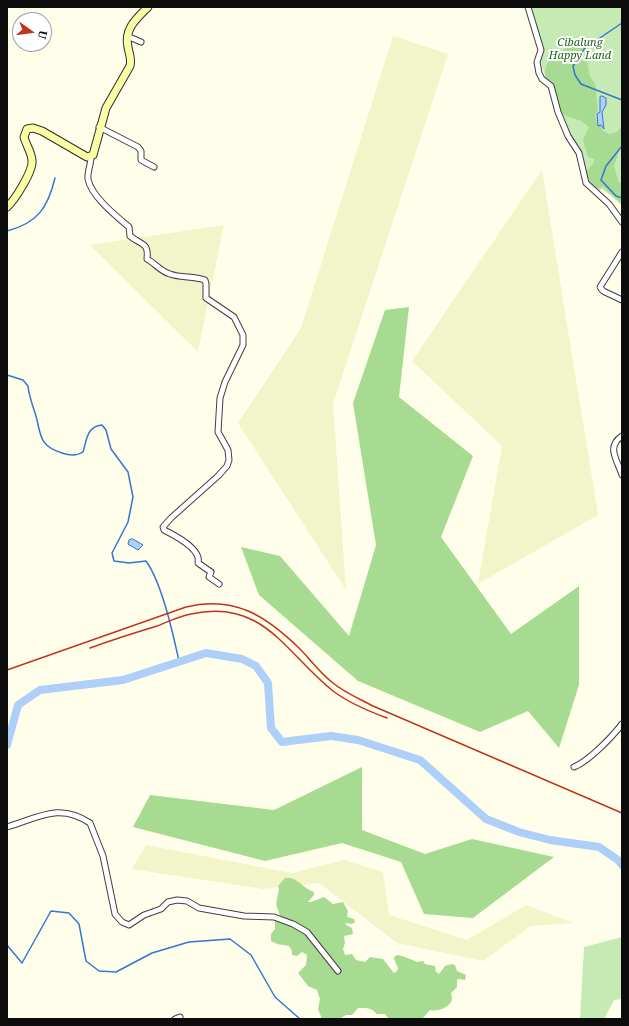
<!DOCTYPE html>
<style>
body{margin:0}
#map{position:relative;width:629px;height:1026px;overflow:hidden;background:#fffeeb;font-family:"Noto Serif",serif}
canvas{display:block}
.frame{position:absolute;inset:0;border:8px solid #0c0c0c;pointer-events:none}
.north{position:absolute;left:12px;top:12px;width:40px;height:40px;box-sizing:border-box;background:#fff;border:1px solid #9e9e9e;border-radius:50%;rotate:104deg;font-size:11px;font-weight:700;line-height:16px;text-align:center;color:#0c0c0c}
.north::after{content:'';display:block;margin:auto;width:14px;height:18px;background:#c03320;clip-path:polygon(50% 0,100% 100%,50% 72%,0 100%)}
</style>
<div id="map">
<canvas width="629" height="1026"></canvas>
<div class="frame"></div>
<div class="north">U</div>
</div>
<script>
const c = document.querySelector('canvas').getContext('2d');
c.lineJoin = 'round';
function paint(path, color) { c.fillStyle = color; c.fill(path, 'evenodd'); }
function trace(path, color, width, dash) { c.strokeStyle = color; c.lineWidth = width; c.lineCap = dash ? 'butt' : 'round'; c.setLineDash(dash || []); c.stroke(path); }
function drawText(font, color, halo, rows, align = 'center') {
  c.font = font + ' "Noto Serif",serif'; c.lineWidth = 4; c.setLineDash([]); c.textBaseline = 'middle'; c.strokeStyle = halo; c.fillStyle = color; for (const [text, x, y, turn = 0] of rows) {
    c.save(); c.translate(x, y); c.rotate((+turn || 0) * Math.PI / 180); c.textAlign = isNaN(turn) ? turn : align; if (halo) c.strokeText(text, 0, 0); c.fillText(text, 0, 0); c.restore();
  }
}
paint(new Path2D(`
 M 393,36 L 448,54 L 333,404 L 346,590 L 238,423 L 301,328 Z
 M 542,170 L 598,515 L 478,584 L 502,446 L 412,361 Z
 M 224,225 L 198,352 L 90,245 Z
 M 146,845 L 292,873 L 344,860 L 383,872 L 389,915 L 467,940 L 526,905 L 573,923 L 531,926 L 483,961 L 397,943 L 319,883 L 263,889 L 132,869 Z`), '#f2f5ca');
paint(new Path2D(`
 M 529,7 L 622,7 L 622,206 L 614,198 L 602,189 L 594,194 L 587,187 L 583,181 L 581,163 L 542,67 Z
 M 622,937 L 622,999 L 614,1000 L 604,1019 L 580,1019 L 584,947 Z`), '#c6eab3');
paint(new Path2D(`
 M 576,43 L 584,46 L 590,77 L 595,84 L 598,110 L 595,115 L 598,126 L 601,126 L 603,131 L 609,134 L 617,132 L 622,126 L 622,142 L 614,166 L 619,183 L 622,182 L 622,204 L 603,187 L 595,189 L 586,186 L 584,175 L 594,162 L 594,159 L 588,157 L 583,140 L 589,127 L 581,121 L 559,113 C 544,74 531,65 576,43 Z
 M 409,307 L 399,397 L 473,456 L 441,537 L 511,634 L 579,586 L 579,685 L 559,748 L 528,711 L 480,732 L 358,681 L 259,595 L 241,547 L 280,556 L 349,636 L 376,545 L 353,403 L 385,310 Z
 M 362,767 L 362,830 L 425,854 L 472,839 L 554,857 L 473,918 L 424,914 L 401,862 L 342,843 L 265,861 L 133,827 L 150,795 L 274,810 Z
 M 285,878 C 297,876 303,889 314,892 L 314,895 L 308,902 L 311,902 L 324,897 L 333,904 L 343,902 L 348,911 L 347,917 L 354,919 L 355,922 L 352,924 L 346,923 L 346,925 L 352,928 L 353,934 L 344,936 L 345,943 L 343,949 L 345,955 L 352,954 L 356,960 L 365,962 L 370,957 L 383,959 L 394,973 L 397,971 L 398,968 L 394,959 L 395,956 L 398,955 C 405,957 411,959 417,962 L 423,961 L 425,964 L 435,966 L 436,972 L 439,974 L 445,966 L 452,964 L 455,965 L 457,971 L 466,975 L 465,980 L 459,979 L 457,980 L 457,987 L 451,993 C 451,995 452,997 452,999 C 450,1008 437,1012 430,1010 L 422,1019 L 389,1019 L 385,1014 L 377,1014 C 370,1007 368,1008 358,1008 L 352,1015 L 346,1015 L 339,1019 L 322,1019 L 318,1009 L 320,999 L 317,990 L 308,986 L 298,973 L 306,965 L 307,955 L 302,952 L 297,956 L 292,955 L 292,951 L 289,946 L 277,944 L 271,941 L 271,934 L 275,929 L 275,922 L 280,916 L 276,904 L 279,889 L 278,886 Z`), '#a7db92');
const water = new Path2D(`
 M 602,96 L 606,98 L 606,105 L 602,112 L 604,129 L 601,125 L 598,126 L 597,114 L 600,112 L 600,97 Z
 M 133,539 L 143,545 L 138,550 L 128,544 L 129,540 Z`);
paint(water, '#adcff8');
trace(water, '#3277d2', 1);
trace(new Path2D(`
 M 622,23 L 585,48 L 573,66 L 575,75 L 581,84 L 622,100
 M 622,146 L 606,166 L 601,180 L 616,196 L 622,198
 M 7,231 C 38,223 48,207 55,178
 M 7,375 L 23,380 L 28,386 C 29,397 33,406 36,416 C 41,435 39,446 62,453 C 68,455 77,456 83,452 C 87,440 86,427 102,425 L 106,430 L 111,449 L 128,472 L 133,497 L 128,522 L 112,553 L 114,561 L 129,563 L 146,561 C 162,583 173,634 179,661
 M 7,945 L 22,963 L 51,911 L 69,913 L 79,924 L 86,961 L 99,971 L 116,972 L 152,953 L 189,942 L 230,939 L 251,955 L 275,997 L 300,1019`), '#3277d2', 1.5);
trace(new Path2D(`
 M 7,745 L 18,705 L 40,690 L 123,680 L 206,653 L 242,659 L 256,666 L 268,683 L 271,728 L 282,742 L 331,736 L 358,740 L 420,760 L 486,819 L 519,832 L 550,840 L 599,847 L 618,860 L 622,865`), '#adcff8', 8);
const street = new Path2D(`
 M 528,7 L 541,50 L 537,62 L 539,73 L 542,79 L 551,86 L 558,112 L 568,136 L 579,153 L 586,183 L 609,204 L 622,222
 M 127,36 L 141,42
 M 99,127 L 138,147 L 141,151 L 141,160 L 154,167
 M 91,157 C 91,164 87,173 88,179 C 91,196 116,216 129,227 L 130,236 C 141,245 149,242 147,259 C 156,264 160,271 170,274 C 181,278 193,276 205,280 L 206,284 L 206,298 L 234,317 L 243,335 L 243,345 L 225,382 L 220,398 L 218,432 L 228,450 L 229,460 L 227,466 L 218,476 L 171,518 L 163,527 L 164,530 C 174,535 202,549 198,563 L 211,572 L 209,577 L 219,584
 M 622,252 L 600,287 L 603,291 L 622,300
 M 622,436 C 606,447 617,459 622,475
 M 574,767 C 589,761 612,737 622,724
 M 7,827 C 38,818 59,802 90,823 L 103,856 L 115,914 L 122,922 L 129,925 L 144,915 L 161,909 L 168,902 L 177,900 L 187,901 L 199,908 L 244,916 L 274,917 L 293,924 L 307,932 L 338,971
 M 175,1019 L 180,1017 L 180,1019`);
const secondary = new Path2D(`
 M 7,207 C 15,200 33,171 32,161 C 32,153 26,145 24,137 L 27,129 L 33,128 L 42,131 L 87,157 L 93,155 L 106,108 L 130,66 C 132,59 129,54 128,47 C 124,29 136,19 148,7`);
trace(street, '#3f3f3f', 7);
trace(secondary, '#2e2e2e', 9);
trace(street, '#fff', 5);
trace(secondary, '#faffa6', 7);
trace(new Path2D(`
 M 90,648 C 112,640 134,633 157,626 C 168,622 179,616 191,614 C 264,598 286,654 333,691 C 349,703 368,711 387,718
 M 7,670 L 186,607 C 234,595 266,616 299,648 C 310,659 320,673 333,683 C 345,693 360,699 373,706 L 622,813`), '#c03320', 1.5);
drawText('italic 11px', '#1d651a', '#fff', [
 ["Cibalung",580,43],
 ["Happy Land",580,56]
]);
</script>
